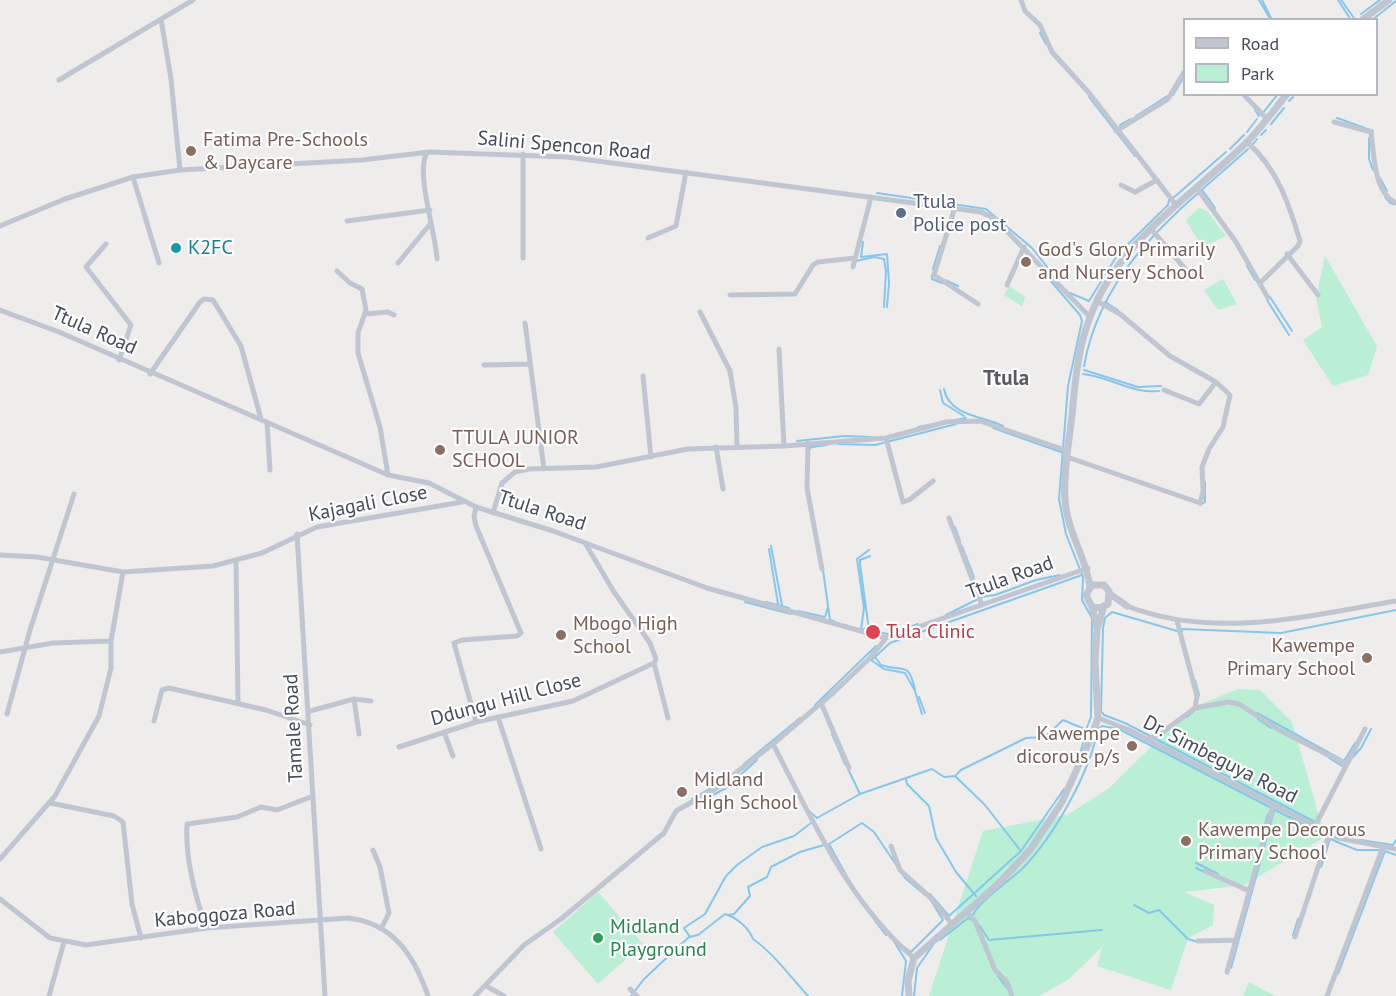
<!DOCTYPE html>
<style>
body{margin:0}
#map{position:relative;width:1396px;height:996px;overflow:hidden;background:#efecec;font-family:"PT Sans",sans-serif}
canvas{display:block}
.legend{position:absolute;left:1183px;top:18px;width:195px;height:78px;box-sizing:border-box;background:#fff;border:2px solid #b4b7bd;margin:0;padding:8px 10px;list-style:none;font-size:18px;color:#444c5a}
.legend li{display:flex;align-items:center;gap:12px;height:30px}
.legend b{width:30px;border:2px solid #b4b7bd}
</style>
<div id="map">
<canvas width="1396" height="996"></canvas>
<ul class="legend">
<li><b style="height:8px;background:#bfc6d2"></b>Road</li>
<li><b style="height:16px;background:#b8efd5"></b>Park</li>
</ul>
</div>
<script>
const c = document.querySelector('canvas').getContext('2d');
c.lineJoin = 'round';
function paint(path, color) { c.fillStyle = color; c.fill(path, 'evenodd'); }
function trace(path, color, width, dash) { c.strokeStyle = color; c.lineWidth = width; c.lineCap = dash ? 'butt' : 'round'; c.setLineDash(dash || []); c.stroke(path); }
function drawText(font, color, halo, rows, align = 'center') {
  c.font = font + ' "PT Sans",sans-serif'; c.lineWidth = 4.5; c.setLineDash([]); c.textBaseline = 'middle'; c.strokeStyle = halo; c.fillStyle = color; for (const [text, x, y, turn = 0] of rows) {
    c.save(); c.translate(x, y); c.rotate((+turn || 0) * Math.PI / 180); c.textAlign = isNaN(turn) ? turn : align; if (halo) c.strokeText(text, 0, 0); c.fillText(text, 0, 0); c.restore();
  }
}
paint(new Path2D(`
 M 1199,208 L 1207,211 L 1226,236 L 1202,247 L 1186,220 Z
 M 1325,256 L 1377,346 L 1368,375 L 1333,386 L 1303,340 L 1322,327 L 1316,297 Z
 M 1223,279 L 1237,304 L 1218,310 L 1204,290 Z
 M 1009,286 L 1025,297 L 1022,306 L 1004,295 Z
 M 1238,689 L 1260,690 L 1292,722 L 1325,837 L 1244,885 L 1184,892 L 1214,905 L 1213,925 L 1188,938 L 1171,990 L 1097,966 L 1102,947 L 1069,979 L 1039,996 L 929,996 L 983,831 L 1067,815 L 1108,789 L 1191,708 Z
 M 598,892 L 643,944 L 598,984 L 553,932 Z
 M 1249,982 L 1275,996 L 1243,996 Z`), '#b8efd5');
trace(new Path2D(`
 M 1259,0 L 1271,20
 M 1262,0 L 1272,20
 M 1338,0 L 1351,20
 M 1341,0 L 1354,18
 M 1361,14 L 1380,0
 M 1372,20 L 1396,1
 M 1040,33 L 1046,44
 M 1173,95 L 1184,77
 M 1089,97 L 1135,156
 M 1289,101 L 1293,97
 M 1255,110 L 1259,116
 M 1262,114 L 1278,94
 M 1136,116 L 1169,95
 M 1337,118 L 1373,131
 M 1271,124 L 1284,108
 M 1120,125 L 1131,119
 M 1247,132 L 1257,119
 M 1261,135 L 1266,130
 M 1369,138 L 1369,159 L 1373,170
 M 1253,144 L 1257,139
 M 1230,149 L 1244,135
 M 1380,178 L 1387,191
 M 1203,191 L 1215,208
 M 877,193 L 986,209 L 1032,248 L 1056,278
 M 1385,197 L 1390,203 L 1394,204
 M 1172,199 L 1226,152
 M 863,242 L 861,257 L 887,254 L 889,283 L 887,307
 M 856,261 L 874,257 L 884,259 L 886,271 L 884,307
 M 1247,266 L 1255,280
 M 933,269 L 940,246
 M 1043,272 L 1080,315 L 1082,321 L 1068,386 L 1059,499 L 1066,534 L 1083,577 L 1082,600 L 1092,618 L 1091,717 L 1086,730
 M 932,275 L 932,279 L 942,283
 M 945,280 L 958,286
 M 1070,293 L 1089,301 L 1118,254 L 1168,205 L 1169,200
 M 1270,297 L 1292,331
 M 1267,300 L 1289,335
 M 1105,302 L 1118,310
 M 1084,366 C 1102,266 1177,213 1248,149
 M 1084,370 L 1138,387 L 1161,386
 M 1083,374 C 1110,377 1133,394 1159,391
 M 944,389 C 949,416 983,416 1003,426
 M 940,390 L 943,403 L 964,416
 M 918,427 L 966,418
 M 993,428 L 1061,452
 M 797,441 L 844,436 L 872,437
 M 838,444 L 875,445 L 956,424
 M 810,449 L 811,447 L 827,445
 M 1200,505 L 1205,502 L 1205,482
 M 955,527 L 960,541
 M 771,546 L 782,605
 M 962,546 L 974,577
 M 769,549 L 778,604
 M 823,570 L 830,620 L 834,621
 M 981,597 L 995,595 L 1036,580 L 1060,575
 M 745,602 L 791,614
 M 766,602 L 789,608
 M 798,611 L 825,617 L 828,607
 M 946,615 L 978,599
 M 861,629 L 864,608 L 857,559 L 869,550
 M 863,629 L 888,634 L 918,624
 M 869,630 L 860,564 L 860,560 L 870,556
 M 1177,631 L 1112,612 L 1105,618 L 1103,628 L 1101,711 L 1104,715 L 1125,723 L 1315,822
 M 1182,631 L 1182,629 L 1281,633 L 1396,610
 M 875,657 L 890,643 L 1082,575
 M 871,660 L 884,669 L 905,673 L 915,691 L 922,714
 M 871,660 L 875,657 L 881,665 C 904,673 908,660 915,689
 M 1195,680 L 1199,695
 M 919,697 L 925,713
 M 815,705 L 876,646
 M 1257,713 L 1344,761 L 1355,743
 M 1187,717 L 1196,709
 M 1258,719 L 1271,728
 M 1098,729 L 1102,726 L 1119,729 L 1337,842 L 1357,850 L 1379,850 L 1380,853
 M 832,734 L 845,764
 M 1353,757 L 1361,748 L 1371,729
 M 1329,758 L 1342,766
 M 744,764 L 800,718
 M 848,769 L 860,794
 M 955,776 L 985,805 L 1020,850
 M 906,779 L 907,784 L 929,806 L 936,838 L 956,872 L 976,896
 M 692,799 L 718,784
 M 700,802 L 726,788 L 757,760
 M 810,812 L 817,818 L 860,794 L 932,769 L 944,777 L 955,776 L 961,770 L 1026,738 L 1045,737 L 1063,720 L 1087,730 L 1079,757
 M 862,823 L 874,832 L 905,878 L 930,899 L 943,920 L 911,952 C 872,928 850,882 829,844 Z
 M 1264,829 L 1268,814
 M 1332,832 L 1343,837
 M 1360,840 L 1393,845 L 1396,840
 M 1196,863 L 1218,874
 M 1321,867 L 1330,839
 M 1196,868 L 1205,872
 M 930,894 L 949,916 L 1021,851 L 1064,789
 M 1134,905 L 1149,913 L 1159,910 L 1188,939 L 1198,942
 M 728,915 L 734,914 L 750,896 L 748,887 L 767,877 L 771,867 L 800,852 L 824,845
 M 973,915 C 977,903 1010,880 1022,869 C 1054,836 1090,773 1098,728
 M 875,921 L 886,935
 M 979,925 L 989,940 L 1102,930
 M 1293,935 L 1298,919
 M 690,937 L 684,928 L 705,914 L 726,876 L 737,865 L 762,847 L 794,836 L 811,823
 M 940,940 L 968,918 L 971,920
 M 895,943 L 906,961 L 902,996
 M 1231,968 L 1274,811
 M 1338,974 L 1385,851 L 1396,855
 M 998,976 L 1007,988
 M 631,996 L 644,979 L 689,937 L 698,935 L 725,914 C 736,917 749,928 753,939 C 773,953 790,976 808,996
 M 914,996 L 917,968 L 933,945`), '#84c7ed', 2);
trace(new Path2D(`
 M 1021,0 L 1025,11 L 1040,25 L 1052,52 L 1090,94 L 1176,205
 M 161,19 L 171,79 L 180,170
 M 59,80 L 193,0
 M 1243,94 L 1267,119
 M 1334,122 L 1371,132 C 1374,152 1373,192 1396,203
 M 1116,131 L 1168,99 L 1184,72
 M 1247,142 C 1277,168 1289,204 1300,241 L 1298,246 L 1260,283
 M 427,153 C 415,171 436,234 437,259
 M 133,177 L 159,263
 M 1121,185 L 1135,192 L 1157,180
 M 1196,187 L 1236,242 L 1268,298
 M 955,207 L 934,275 L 978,304
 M 347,221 L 430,210
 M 0,226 L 65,199 L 133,177 L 180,170 L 362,160 L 429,152 L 567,157 L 981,212 L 995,219 L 1090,317
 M 1151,229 L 1187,271
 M 648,238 L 676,226 L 686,172
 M 106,244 L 86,267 L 131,325 L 119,360
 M 1287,254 L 1318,295
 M 523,258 L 523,154
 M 398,263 L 431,223
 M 853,267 L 871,197
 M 337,271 L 350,283 L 362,289 L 366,310 L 358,333 L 358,353 L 380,427 L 388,475
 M 1007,285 L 1024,247
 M 730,295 L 795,294 L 813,265 L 818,262 L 855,258
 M 0,310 L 59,332 L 363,464 L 388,475 L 429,483 L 476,507 L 553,531 L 707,588 L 886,638 L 1088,568
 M 700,312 L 730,371 L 736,408 L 737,447
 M 366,314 L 388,312 L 394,315
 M 525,323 L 544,469
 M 779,349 L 784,446
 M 484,365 L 530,364
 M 150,374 L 200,302 L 204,299 L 213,300 L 241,346 L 261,419
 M 643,376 L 651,457
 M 1164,390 L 1199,404 L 1216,382
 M 267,422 L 270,470
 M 886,438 L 903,502 L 909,500 L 933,481
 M 808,443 L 807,488 L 822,569
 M 716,447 L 723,489
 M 1067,457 L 1200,503 L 1203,492 L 1202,467 L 1209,449 L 1223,427 L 1230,395 L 1216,382 L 1170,356 L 1120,314 L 1097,301
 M 476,507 L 474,517 L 476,526 L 521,633 L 517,636 L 462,640 L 454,643 L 476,722
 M 493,513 L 502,483 L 515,472 L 529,469 L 596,467 L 688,449 L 784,446 L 886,438 L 946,422 L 980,421 L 1068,451
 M 949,518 L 982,605
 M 297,534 L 325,996
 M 0,555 L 37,557 L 123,572 L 213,566 L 262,553 L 317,527 L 462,502
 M 236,561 L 238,703
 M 1127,606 C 1214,640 1307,616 1396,601
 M 0,652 L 53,643 L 111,641
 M 654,663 L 668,718
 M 354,699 L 359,734
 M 821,703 L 849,768
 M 1195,708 L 1228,702 L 1239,704 L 1279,730 L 1346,764
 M 310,711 L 354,699 L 371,701
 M 7,714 L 30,630 L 74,494
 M 498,717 L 541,849
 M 1098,718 L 1127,729 L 1338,838 L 1396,849
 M 154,721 L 162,690 L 169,688 L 266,710 L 310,725
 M 444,732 L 453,756
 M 1147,739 L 1160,734 L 1195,708 L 1197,696 L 1177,621
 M 773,744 C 812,819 848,902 914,958
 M 399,747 L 476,722 L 573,701 L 654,663 L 656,659 L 650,643 L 614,592 L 585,543
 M 50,803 L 114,816 L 123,822 L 132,904 L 141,938
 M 1315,826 L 1365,729
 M 891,846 L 900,870 L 929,896 L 951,923
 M 373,850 L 380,867 L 389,913 L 382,927
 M 0,859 L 55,796 L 99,716 L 111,668 L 111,641 L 123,572
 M 1205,871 L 1247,890 L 1252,886
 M 0,899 L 50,938 L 86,945 L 207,928 L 348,918 C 393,923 414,955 428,996
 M 967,913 L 975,921 L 995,970 L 1007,982 L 1012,996
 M 207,928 C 195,898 185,857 187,824 L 237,817 L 261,807 L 277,810 L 313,796
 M 1295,937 L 1329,834
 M 1198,941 L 1237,940
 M 1227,972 L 1273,806
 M 486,986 L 504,996
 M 630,989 L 637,996
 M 49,996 L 64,942
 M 475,996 L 524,945 L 561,919 L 664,833 L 676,811 L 715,789 L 773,744 L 833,693 L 870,658 L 886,638
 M 1327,996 L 1383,847`), '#bfc6d2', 5);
trace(new Path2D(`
 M 1362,20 L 1389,0
 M 1090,587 C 1086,557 1067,531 1065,500 C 1063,472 1069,443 1072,415 C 1075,382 1078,348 1090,317 C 1118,241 1191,197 1246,143 C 1261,128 1274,110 1287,94
 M 1110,594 L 1127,606
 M 1092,607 L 1100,608 L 1108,604 L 1109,591 L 1104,585 L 1092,585 L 1086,595 L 1092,607 L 1097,627
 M 909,996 L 908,981 L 914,958 L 999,883 L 1030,850 L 1062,802 L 1091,738 L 1098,718 L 1095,662 L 1097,629 L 1104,606`), '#bfc6d2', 7);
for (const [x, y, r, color] of [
 [191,151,6,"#8d6e63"],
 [901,213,6,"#5c6f8a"],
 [176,248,6,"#0f9aa8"],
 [1026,262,6,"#8d6e63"],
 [440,450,6,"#8d6e63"],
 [873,632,8,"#e0444e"],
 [561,635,6,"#8d6e63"],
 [1367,658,6,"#8d6e63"],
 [1132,746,6,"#8d6e63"],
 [682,792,6,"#8d6e63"],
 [1186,841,6,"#8d6e63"],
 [598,938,6,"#2e9e5b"]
]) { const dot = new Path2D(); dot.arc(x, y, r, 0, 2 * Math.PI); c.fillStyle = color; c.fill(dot); trace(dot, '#fff', 2); }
drawText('20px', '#785e54', '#fff', [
 ["Fatima Pre-Schools",203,140],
 ["& Daycare",203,163],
 ["God's Glory Primarily",1038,250],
 ["and Nursery School",1038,273],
 ["TTULA JUNIOR",452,438],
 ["SCHOOL",452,461],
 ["Mbogo High",573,624],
 ["School",573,647],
 ["Kawempe",1355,646,"right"],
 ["Primary School",1355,669,"right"],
 ["Kawempe",1120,734,"right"],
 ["dicorous p/s",1120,757,"right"],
 ["Midland",694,780],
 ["High School",694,803],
 ["Kawempe Decorous",1198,830],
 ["Primary School",1198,853]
], 'left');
drawText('20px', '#444c5a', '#fff', [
 ["Salini Spencon Road",564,146,5],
 ["Ttula Road",94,331,24],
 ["Kajagali Close",368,504,-11],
 ["Ttula Road",542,511,18],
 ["Ttula Road",1010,578,-20],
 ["Ddungu Hill Close",506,700,-15],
 ["Tamale Road",294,728,-93],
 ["Dr. Simbeguya Road",1220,760,27],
 ["Kaboggoza Road",225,915,-5]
]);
drawText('20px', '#4e5e75', '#fff', [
 ["Ttula",913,202],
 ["Police post",913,225]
], 'left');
drawText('20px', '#0d838f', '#fff', [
 ["K2FC",188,248]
], 'left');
drawText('20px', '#be3a42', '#fff', [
 ["Tula Clinic",886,632]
], 'left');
drawText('20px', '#27864d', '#fff', [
 ["Midland",610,927],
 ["Playground",610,950]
], 'left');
drawText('bold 21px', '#595b61', '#fff', [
 ["Ttula",1006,379]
]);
</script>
